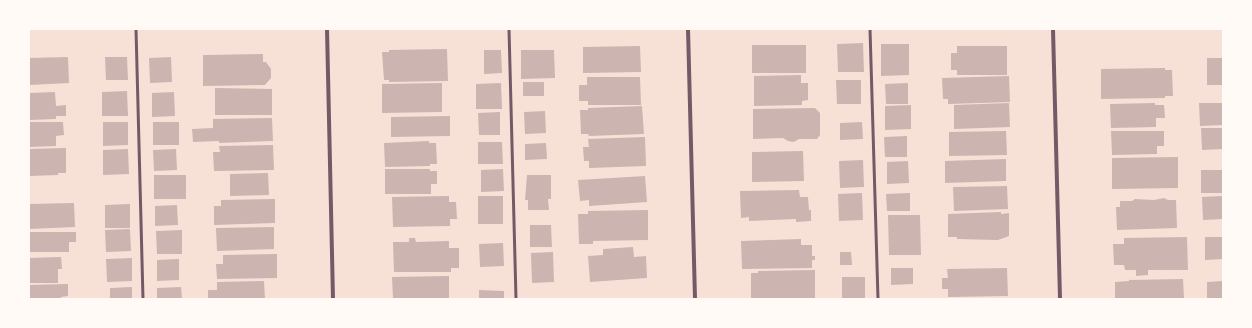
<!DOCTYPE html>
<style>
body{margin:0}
#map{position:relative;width:1252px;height:328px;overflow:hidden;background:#f7e1d7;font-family:"Libre Baskerville",serif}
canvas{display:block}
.frame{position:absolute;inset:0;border:30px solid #fffaf5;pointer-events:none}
</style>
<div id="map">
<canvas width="1252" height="328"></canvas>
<div class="frame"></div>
</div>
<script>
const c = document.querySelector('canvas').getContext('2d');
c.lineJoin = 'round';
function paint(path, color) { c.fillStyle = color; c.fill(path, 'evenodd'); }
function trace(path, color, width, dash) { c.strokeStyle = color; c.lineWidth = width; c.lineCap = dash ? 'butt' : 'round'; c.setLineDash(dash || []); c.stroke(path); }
paint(new Path2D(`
 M 863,43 L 864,72 L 838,72 L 837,44 Z
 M 881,44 L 909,44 L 909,75 L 881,76 Z
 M 752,45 L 806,45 L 806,73 L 752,73 Z
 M 640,46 L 641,72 L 583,73 L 583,47 Z
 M 957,46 L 1007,46 L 1007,75 L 957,75 L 957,70 L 951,70 L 951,53 L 957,53 Z
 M 447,49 L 448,81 L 389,82 L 389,80 L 384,80 L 382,52 L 389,52 L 389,50 Z
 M 484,50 L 501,50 L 502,73 L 484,74 Z
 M 521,50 L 554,50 L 555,78 L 521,79 Z
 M 263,54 L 263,62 L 266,62 L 271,69 L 271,78 L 265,85 L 203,86 L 203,55 Z
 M 68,57 L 69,83 L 29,85 L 29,58 Z
 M 105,57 L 127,57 L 128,80 L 106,80 Z
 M 171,57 L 172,82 L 150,83 L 149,58 Z
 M 1207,58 L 1223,58 L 1223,85 L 1207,85 Z
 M 1165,68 L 1165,70 L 1172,70 L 1173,96 L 1165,96 L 1165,98 L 1101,99 L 1101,69 Z
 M 801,75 L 801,83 L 808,83 L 808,100 L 802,101 L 802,105 L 754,106 L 754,76 Z
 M 1009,76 L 1010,102 L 948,104 L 948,99 L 943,99 L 942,78 Z
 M 587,77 L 640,77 L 641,105 L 588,105 L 588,101 L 579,101 L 579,85 L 587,85 Z
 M 836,80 L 861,80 L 861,104 L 837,104 Z
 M 523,82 L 544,82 L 544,96 L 523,96 Z
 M 442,83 L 442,112 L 382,113 L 382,84 Z
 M 501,83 L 502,109 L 476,109 L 476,84 Z
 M 908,83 L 908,104 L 886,104 L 885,84 Z
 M 215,88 L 272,89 L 272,115 L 215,115 Z
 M 127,91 L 128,116 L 102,116 L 102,92 Z
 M 55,92 L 56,106 L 66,105 L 66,116 L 56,116 L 56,119 L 29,120 L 29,93 Z
 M 174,92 L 175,116 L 152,117 L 152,93 Z
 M 1009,103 L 1010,127 L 954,129 L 954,105 Z
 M 1155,103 L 1155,105 L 1164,105 L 1165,118 L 1156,118 L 1156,127 L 1111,128 L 1110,104 Z
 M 1199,103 L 1223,103 L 1223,125 L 1200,126 Z
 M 911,105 L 911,129 L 885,130 L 885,106 Z
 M 642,106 L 644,134 L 589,136 L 588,134 L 581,134 L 580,110 L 588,110 L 588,108 Z
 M 815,108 L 820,113 L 820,135 L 817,139 L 799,139 L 794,142 L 788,141 L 783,138 L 753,139 L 753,109 Z
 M 545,111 L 546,133 L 525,134 L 524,112 Z
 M 500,112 L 500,135 L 479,135 L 478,113 Z
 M 450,116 L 450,136 L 391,137 L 391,117 Z
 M 272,118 L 273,141 L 219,143 L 219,141 L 193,142 L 192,129 L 213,128 L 213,119 Z
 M 29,122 L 63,122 L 64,135 L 56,136 L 56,146 L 29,147 Z
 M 103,122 L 128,122 L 128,145 L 103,146 Z
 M 153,122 L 179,122 L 179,145 L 153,145 Z
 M 862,122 L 863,139 L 840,140 L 840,123 Z
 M 1201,128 L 1223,128 L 1223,149 L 1202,150 Z
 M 1006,131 L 1007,155 L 949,156 L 949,132 Z
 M 1111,131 L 1164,131 L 1164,146 L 1157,146 L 1157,154 L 1112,155 Z
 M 907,136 L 907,157 L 885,157 L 884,137 Z
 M 645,137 L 646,166 L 589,168 L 589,161 L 584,161 L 583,147 L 589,147 L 588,139 Z
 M 429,141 L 429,143 L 436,143 L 437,164 L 430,164 L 430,166 L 385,167 L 384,143 Z
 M 478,142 L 502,142 L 503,164 L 478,164 Z
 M 546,143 L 547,159 L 525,160 L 525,144 Z
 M 273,145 L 274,170 L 214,171 L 213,152 L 220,152 L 219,146 Z
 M 66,148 L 66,173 L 58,173 L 58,175 L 29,176 L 29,149 Z
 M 128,149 L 129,174 L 103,175 L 103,150 Z
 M 176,149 L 177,170 L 154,171 L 153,150 Z
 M 803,151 L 804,181 L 752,182 L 752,152 Z
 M 1178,157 L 1178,188 L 1112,189 L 1112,158 Z
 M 1006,159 L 1006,181 L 945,183 L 945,161 Z
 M 863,160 L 864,187 L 840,188 L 839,161 Z
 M 908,161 L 909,183 L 887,184 L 887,162 Z
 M 385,169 L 430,169 L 430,171 L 437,171 L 437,184 L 431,184 L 431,194 L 385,194 Z
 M 503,169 L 504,191 L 481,192 L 481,170 Z
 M 1201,170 L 1223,170 L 1223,193 L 1201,193 Z
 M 268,173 L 269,195 L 230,196 L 230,174 Z
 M 154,175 L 186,175 L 186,199 L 154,199 Z
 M 527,175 L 551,175 L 551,199 L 548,199 L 549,210 L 528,210 L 528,200 L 525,200 Z
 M 645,176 L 647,202 L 589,206 L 589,200 L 580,201 L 578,180 Z
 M 1007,186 L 1008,209 L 954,211 L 953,187 Z
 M 799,190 L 800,197 L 808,197 L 809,210 L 811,210 L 811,221 L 796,222 L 796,219 L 749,221 L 749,217 L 741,218 L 740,191 Z
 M 862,193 L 863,220 L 839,221 L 838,194 Z
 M 910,193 L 910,211 L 887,211 L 886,194 Z
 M 449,196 L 449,202 L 456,202 L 457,219 L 450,219 L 450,226 L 393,227 L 392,197 Z
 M 478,196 L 503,196 L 503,224 L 478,224 Z
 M 1223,196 L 1223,219 L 1203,220 L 1202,197 Z
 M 1164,198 L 1168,200 L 1176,200 L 1177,228 L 1117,230 L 1116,207 L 1120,207 L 1120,201 L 1132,201 L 1135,199 L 1154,200 Z
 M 275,199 L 275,223 L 214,225 L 214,206 L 221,206 L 221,200 Z
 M 74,203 L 75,227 L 29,229 L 29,204 Z
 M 130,204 L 130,228 L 105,228 L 105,205 Z
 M 177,205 L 178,225 L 155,226 L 155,206 Z
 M 648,210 L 648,240 L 593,241 L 593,244 L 579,244 L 578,214 L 588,214 L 588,211 Z
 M 1001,212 L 1001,214 L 1009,213 L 1009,236 L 998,240 L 957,239 L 957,237 L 948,237 L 948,214 Z
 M 888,215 L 920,215 L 921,255 L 889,255 Z
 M 530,225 L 551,225 L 552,247 L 530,247 Z
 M 274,227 L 274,249 L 217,251 L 216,228 Z
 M 130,229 L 131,251 L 106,252 L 105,230 Z
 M 182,230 L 182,254 L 157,254 L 156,231 Z
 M 29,232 L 76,232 L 76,242 L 69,242 L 69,252 L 29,252 Z
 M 1187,237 L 1188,270 L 1148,270 L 1148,275 L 1136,276 L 1136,270 L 1125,270 L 1124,265 L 1114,265 L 1113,244 L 1124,244 L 1124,238 Z
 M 1205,237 L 1223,237 L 1223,259 L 1205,260 Z
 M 409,238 L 415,238 L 416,242 L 449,241 L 449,248 L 459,248 L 459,268 L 451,268 L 451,272 L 394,272 L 393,242 L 409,242 Z
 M 801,239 L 801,245 L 812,245 L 812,256 L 815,256 L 815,260 L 812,260 L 812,268 L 742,269 L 741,241 Z
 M 503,243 L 504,266 L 480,267 L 479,244 Z
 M 633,247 L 634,257 L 646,256 L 647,278 L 590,282 L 588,256 L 603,255 L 603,249 Z
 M 553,252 L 554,282 L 532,283 L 531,253 Z
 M 840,252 L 851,252 L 852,265 L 840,265 Z
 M 277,254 L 277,278 L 217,279 L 216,264 L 223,264 L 223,255 Z
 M 61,257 L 62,269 L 58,269 L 58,283 L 29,283 L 29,258 Z
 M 132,258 L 132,281 L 107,282 L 106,259 Z
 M 179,259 L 179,280 L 157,281 L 157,260 Z
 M 891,268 L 913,268 L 913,284 L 891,285 Z
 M 1007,268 L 1008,296 L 948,297 L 948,289 L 942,289 L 942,278 L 948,278 L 947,269 Z
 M 815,270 L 815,299 L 751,299 L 751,273 L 758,273 L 758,271 Z
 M 449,276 L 449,299 L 393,299 L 392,277 Z
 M 842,277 L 865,277 L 865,299 L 842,299 Z
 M 1183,279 L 1184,299 L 1115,299 L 1115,282 L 1129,281 L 1129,280 Z
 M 264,281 L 265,299 L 208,299 L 208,290 L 217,290 L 217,282 Z
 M 1223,281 L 1223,299 L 1207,299 L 1207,282 Z
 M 68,284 L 68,296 L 61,297 L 61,299 L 29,299 L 29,285 Z
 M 132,287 L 132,299 L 110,299 L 110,288 Z
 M 181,287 L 182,299 L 157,299 L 157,288 Z
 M 479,290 L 504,291 L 504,299 L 479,299 Z`), '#ccb4b1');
trace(new Path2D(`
 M 136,29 L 143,299
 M 509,29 L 516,299
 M 870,29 L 878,299`), '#755966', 3);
trace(new Path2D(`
 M 327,29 L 333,299
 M 688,29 L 695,299
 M 1053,29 L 1060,299`), '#755966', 4);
</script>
